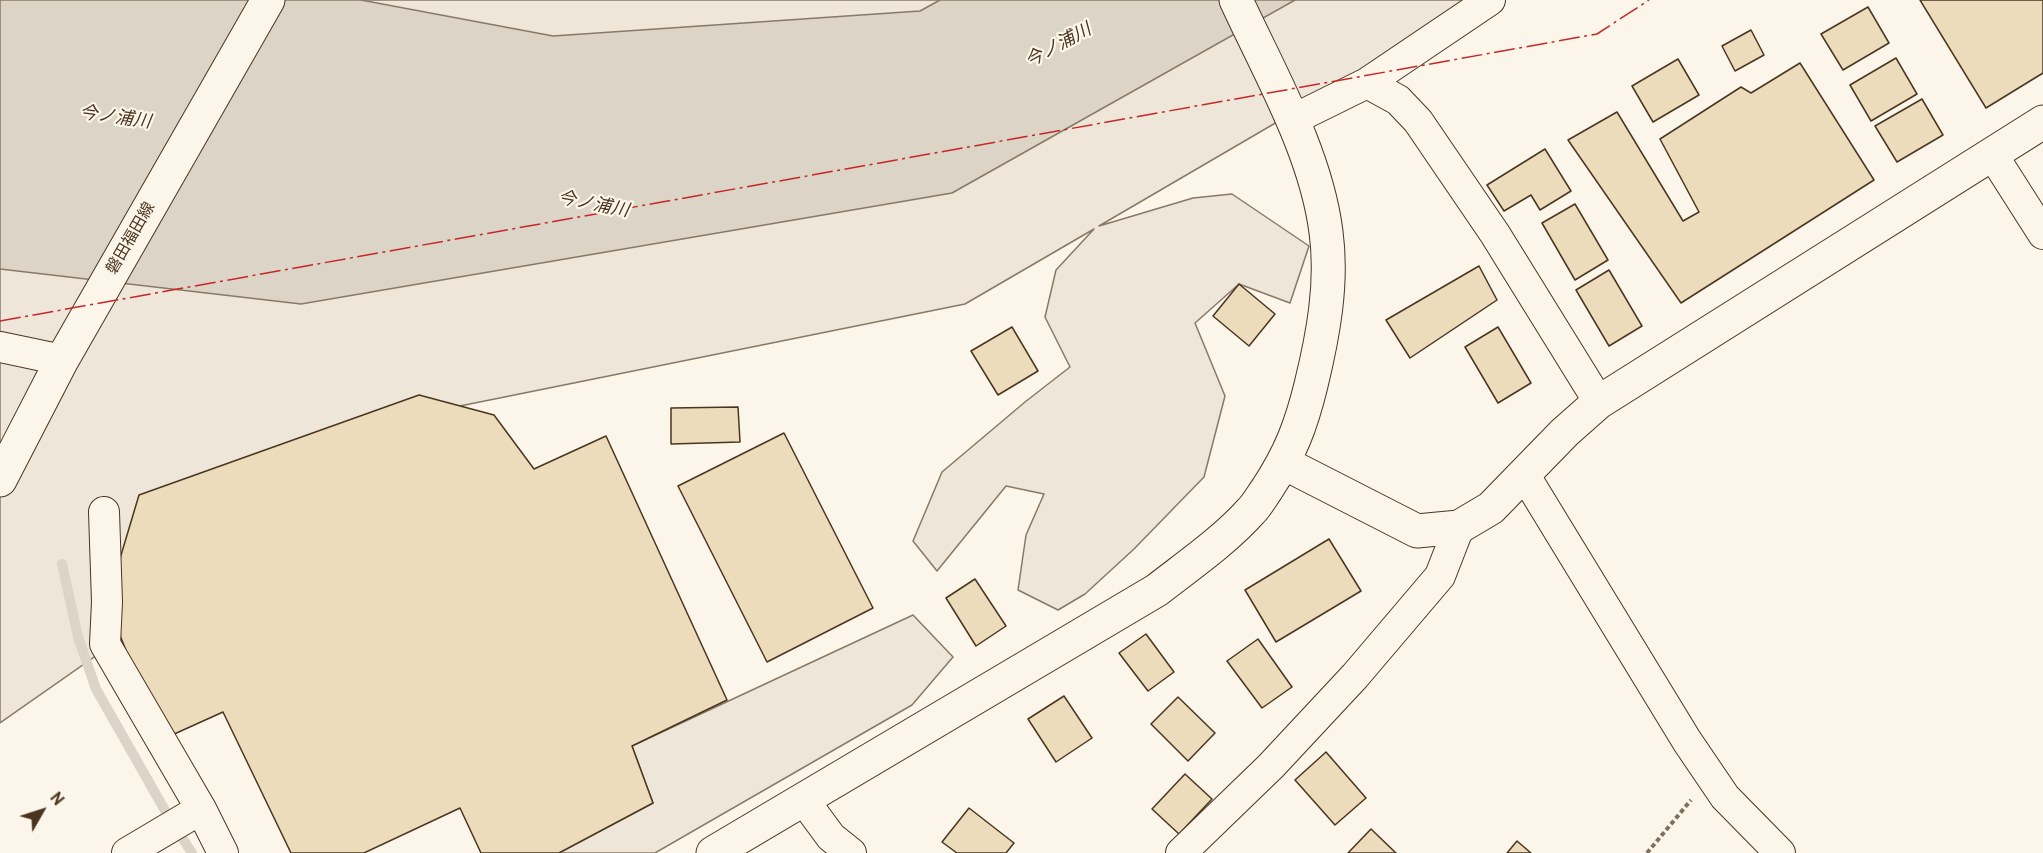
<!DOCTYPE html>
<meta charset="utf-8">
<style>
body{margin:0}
#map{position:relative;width:2043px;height:853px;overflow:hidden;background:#fbf6e9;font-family:Overpass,sans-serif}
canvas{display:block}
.north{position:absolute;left:12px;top:781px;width:60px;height:60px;-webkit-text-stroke:4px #fbf6e9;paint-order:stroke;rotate:51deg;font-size:16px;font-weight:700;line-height:24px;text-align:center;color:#4a3520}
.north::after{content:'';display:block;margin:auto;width:21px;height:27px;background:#4a3520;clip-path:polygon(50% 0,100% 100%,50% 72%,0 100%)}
</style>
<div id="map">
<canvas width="2043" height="853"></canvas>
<div class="north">N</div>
</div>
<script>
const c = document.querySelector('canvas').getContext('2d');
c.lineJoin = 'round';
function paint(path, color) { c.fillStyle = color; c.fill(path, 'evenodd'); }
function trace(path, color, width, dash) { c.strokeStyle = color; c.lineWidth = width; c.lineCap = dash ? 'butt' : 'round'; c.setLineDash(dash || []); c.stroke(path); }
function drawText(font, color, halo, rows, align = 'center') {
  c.font = font + ' Overpass,"Noto Sans JP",sans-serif'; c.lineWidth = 4.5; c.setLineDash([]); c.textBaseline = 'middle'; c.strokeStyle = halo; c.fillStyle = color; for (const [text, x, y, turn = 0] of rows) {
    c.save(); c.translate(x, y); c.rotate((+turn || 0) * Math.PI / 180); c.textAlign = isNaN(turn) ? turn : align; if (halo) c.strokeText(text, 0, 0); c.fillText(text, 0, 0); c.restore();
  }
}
const green = new Path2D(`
 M 0,0 L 1486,0 L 1099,226 L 1193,198 L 1232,194 L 1309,246 L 1290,303 L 1239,284 L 1195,323 L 1225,396 L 1204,477 L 1134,549 L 1085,594 L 1058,610 L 1018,590 L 1026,535 L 1044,494 L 1006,486 L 937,571 L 913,541 L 942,472 L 1025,402 L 1070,367 L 1045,317 L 1056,270 L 1094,229 L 965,304 L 450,408 L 0,723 Z
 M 913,615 L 953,657 L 912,705 L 655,853 L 559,853 L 653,803 L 632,746 Z`);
paint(green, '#ede6d9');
trace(green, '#887966', 1.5);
const water = new Path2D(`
 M 0,0 L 361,0 L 553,36 L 920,11 L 940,0 L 1295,0 L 952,193 L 301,304 L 0,269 Z`);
paint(water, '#dcd4c6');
trace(water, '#887966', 1.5);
trace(new Path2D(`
 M 62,564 L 78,637 L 96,689 L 171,821 L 192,853`), '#dcd4c6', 10);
const building = new Path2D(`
 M 1920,0 L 2043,0 L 2043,73 L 1986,108 Z
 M 1868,7 L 1889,43 L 1843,70 L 1821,34 Z
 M 1751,30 L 1764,55 L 1735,71 L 1722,46 Z
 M 1896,58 L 1917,94 L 1871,121 L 1850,85 Z
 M 1678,59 L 1699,95 L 1653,122 L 1632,86 Z
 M 1800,63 L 1874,180 L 1681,303 L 1568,140 L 1617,112 L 1683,221 L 1699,212 L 1660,139 L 1741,87 L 1751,93 Z
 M 1922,99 L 1943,135 L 1897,162 L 1875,126 Z
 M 1545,149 L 1571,191 L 1540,210 L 1531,195 L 1504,211 L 1487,185 Z
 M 1575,204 L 1608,260 L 1575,280 L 1542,223 Z
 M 1479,266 L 1497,300 L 1410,358 L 1386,320 Z
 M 1609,270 L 1642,326 L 1609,346 L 1576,290 Z
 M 1239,284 L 1275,314 L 1249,346 L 1213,316 Z
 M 1012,327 L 1038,371 L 998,395 L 971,351 Z
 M 1498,327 L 1531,383 L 1498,403 L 1465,347 Z
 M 419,395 L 494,415 L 534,469 L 606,436 L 727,700 L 632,746 L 653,803 L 559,853 L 481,853 L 460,808 L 364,853 L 291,853 L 223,712 L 161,740 L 107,602 L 139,495 Z
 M 738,407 L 740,442 L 671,444 L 671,408 Z
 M 784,433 L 873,608 L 767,662 L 678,486 Z
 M 1329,539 L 1361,591 L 1276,642 L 1245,590 Z
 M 975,579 L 1006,626 L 976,646 L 946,598 Z
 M 1146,634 L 1174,672 L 1148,691 L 1119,653 Z
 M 1258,639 L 1292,687 L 1262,708 L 1227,661 Z
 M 1064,696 L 1092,738 L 1056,762 L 1028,719 Z
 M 1178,697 L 1215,733 L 1188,761 L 1151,724 Z
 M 1326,752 L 1366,798 L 1335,825 L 1295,780 Z
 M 1185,774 L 1212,799 L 1179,834 L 1152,809 Z
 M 969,808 L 1014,843 L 1006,853 L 957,853 L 942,842 Z
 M 1371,829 L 1396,853 L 1348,853 Z
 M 1517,841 L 1531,853 L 1507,853 Z`);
paint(building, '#ecdcbc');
trace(building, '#4a3520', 1.5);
const minor = new Path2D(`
 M 1367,83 L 1398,100 L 1418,121 L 1495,234 L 1599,402
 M 1292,120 L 1367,83 L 1490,0
 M 1992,154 L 2043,234
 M 0,347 L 62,360
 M 1524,474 L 1687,741 L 1725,797 L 1780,853
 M 104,512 L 107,602 L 105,644 L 201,809 L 223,853
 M 803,799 L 831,837 L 851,853
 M 127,853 L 201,809
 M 1181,853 L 1271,766 L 1355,676 L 1440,576 L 1459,527`);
const tertiary = new Path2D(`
 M 1284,463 L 1417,531 L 1459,527 L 1491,508 L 1565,432 L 1599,402 L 2043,122
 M 713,853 L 1157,590 C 1189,565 1224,541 1251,511 C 1257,505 1262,496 1267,489 C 1290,454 1301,426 1311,385 C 1323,336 1333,283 1326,232 C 1316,152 1269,72 1236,0`);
const primary = new Path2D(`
 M 0,480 L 62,360 L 268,0`);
trace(minor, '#4a3520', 32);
trace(tertiary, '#4a3520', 35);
trace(primary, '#4a3520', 35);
trace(new Path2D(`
 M 1647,853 L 1691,800`), '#7f6f5c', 4, [4.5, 3]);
trace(minor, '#fbf6e9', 30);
trace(tertiary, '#fbf6e9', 33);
trace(primary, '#fbf6e9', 33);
trace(new Path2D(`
 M 0,321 L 1597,34 L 1649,0`), '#c62828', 1.5, [21, 4.5, 3, 4.5]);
drawText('16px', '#4a3520', '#fbf6e9', [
 ["磐田福田線",132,239,-60]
]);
drawText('italic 18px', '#4a3520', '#fbf6e9', [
 ["今ノ浦川",1059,47,-29],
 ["今ノ浦川",115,119,8],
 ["今ノ浦川",593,206,11]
]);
</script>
